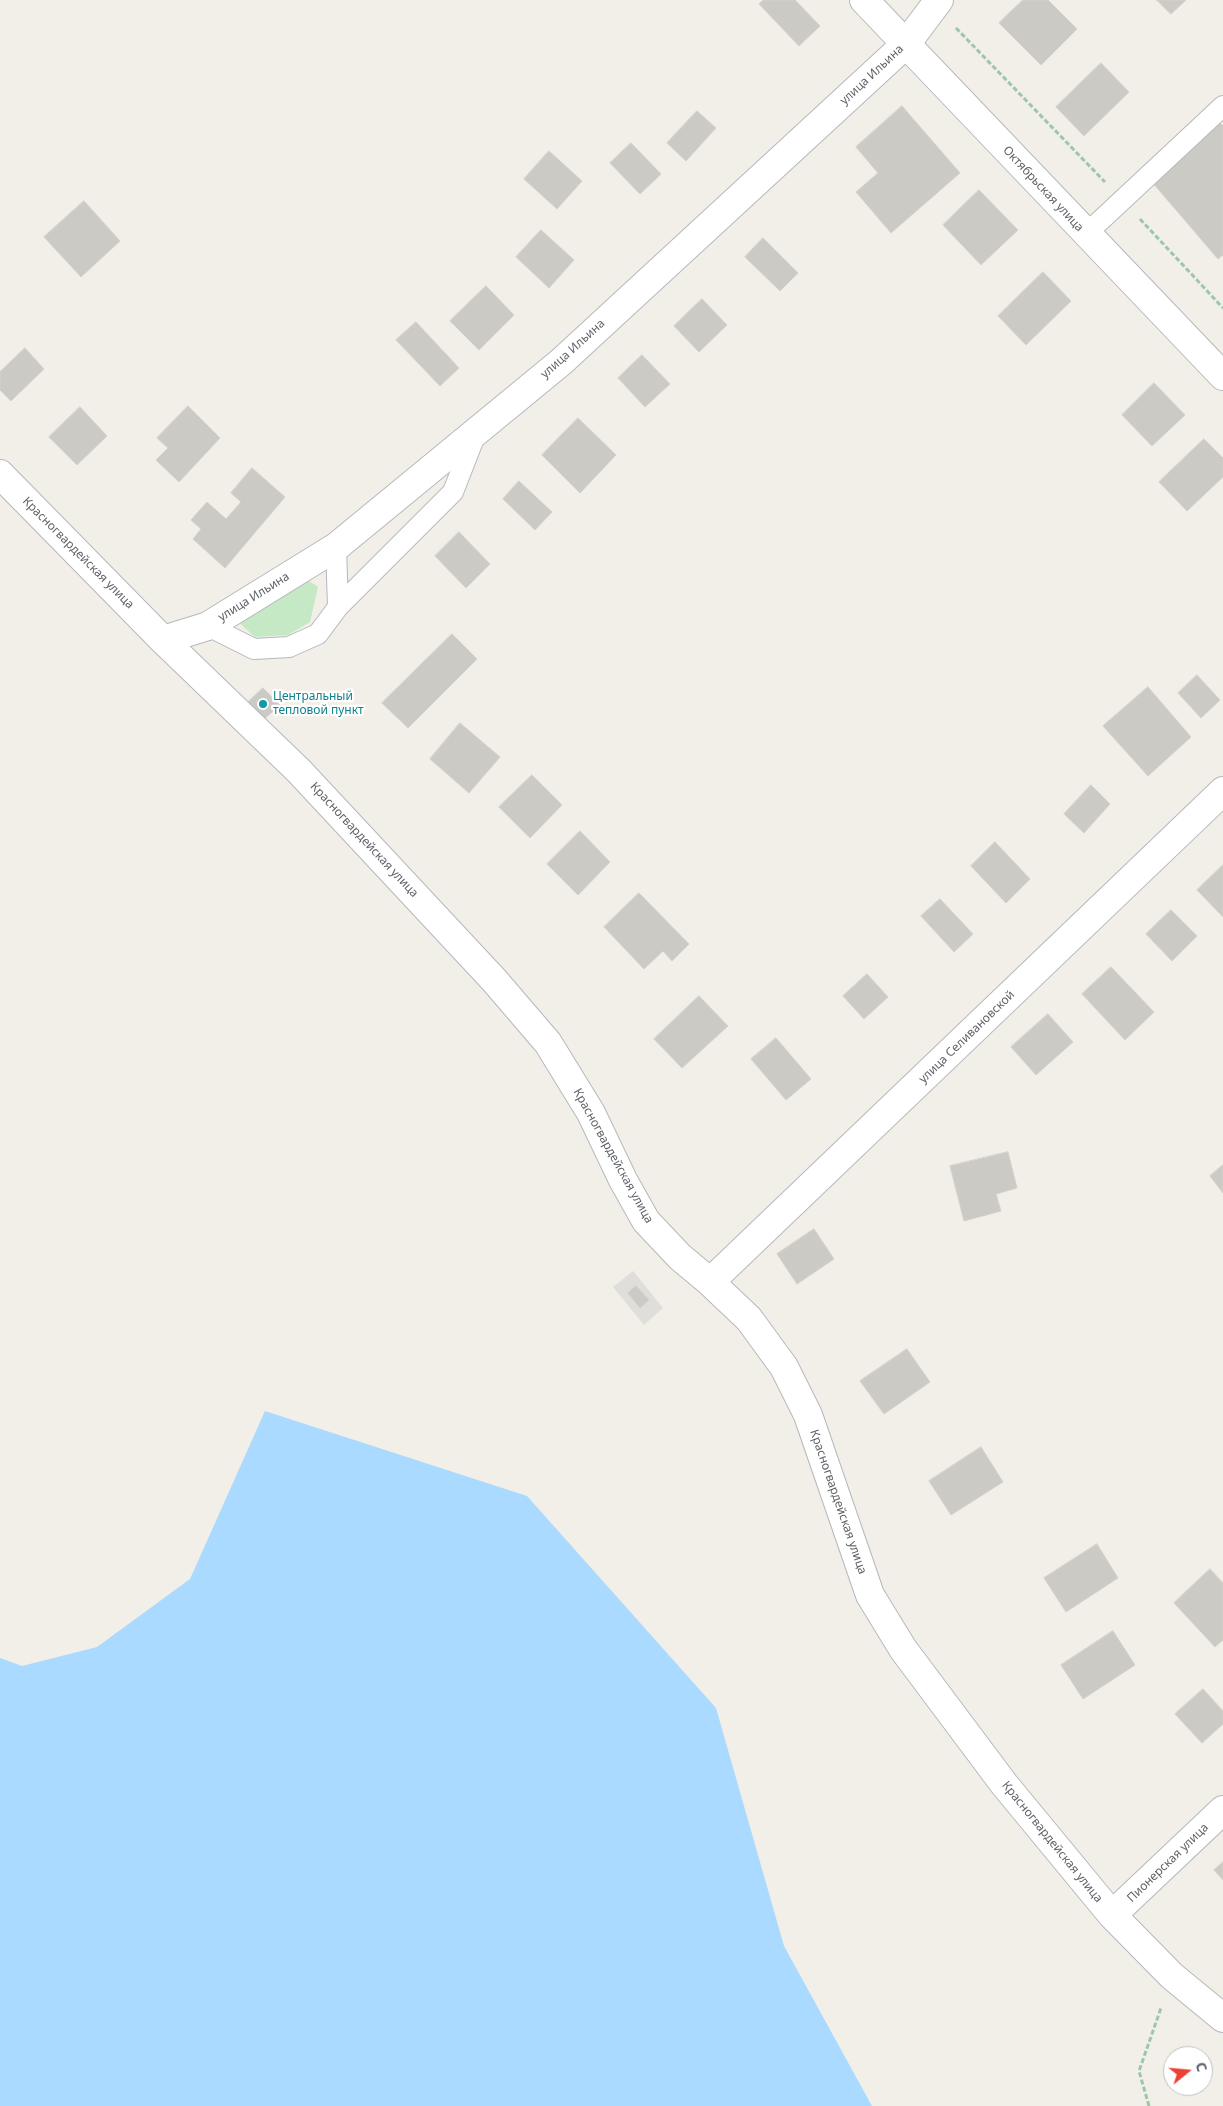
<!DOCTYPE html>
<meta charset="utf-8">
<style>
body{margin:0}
#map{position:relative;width:1223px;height:2106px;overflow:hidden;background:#f1efe8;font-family:"Noto Sans",sans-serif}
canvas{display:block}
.north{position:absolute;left:1163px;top:2046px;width:50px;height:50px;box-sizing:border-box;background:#fff;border:1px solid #bfc1c3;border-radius:50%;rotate:73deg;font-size:14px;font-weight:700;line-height:20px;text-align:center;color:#5f6368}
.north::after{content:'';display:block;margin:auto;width:18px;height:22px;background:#ea4335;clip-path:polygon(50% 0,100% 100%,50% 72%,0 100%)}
</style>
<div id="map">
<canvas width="1223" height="2106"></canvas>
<div class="north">С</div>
</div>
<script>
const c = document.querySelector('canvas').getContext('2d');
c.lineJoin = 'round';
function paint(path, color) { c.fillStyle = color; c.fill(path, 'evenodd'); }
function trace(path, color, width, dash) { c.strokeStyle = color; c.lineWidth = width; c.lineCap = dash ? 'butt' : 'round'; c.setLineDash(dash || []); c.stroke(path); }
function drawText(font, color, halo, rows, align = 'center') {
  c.font = font + ' "Noto Sans",sans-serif'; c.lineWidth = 4.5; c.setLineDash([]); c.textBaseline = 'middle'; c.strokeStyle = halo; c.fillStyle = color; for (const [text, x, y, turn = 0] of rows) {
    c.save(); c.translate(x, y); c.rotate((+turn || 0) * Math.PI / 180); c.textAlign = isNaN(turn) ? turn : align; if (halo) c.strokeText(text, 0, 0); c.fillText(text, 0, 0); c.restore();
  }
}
paint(new Path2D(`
 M 633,1271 L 663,1308 L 644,1325 L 613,1287 Z`), '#e0deda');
paint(new Path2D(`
 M 306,579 L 318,587 L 310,622 L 288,635 L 255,637 L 236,620 Z`), '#c5e8c5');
paint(new Path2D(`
 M 265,1411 L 527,1496 L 716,1708 L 784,1946 L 872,2106 L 0,2106 L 0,1658 L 22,1666 L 97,1647 L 190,1579 Z`), '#aadaff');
const building = new Path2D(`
 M 764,0 L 795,0 L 820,26 L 799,46 L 759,4 Z
 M 1023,0 L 1048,0 L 1077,29 L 1041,65 L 999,23 Z
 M 1157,0 L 1186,0 L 1171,14 Z
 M 1101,63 L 1129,92 L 1084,136 L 1056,107 Z
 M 902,106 L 960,173 L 891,233 L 856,192 L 878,173 L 856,147 Z
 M 697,111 L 716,128 L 686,161 L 667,143 Z
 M 1220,123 L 1223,126 L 1223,255 L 1218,259 L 1152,182 Z
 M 631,143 L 661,174 L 640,194 L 610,163 Z
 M 549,151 L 582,181 L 557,209 L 524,179 Z
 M 979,190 L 1018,230 L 981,265 L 943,225 Z
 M 84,201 L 120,241 L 81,277 L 44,237 Z
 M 541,230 L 574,260 L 549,288 L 516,257 Z
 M 763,238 L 798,273 L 780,291 L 745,257 Z
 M 1043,272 L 1071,301 L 1026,345 L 998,316 Z
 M 486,286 L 514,315 L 479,350 L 450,321 Z
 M 702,299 L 727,325 L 699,352 L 674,326 Z
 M 416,322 L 459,368 L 440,386 L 396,340 Z
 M 25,348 L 44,369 L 11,401 L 0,390 L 0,372 Z
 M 642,355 L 670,384 L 645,407 L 618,378 Z
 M 1154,383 L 1185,415 L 1152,446 L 1122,415 Z
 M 188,406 L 220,438 L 179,482 L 156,460 L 168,448 L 157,438 Z
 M 80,407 L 107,436 L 77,465 L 49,437 Z
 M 578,418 L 616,455 L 580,493 L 542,455 Z
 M 1204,439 L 1223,458 L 1223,477 L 1187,511 L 1159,482 Z
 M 252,468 L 285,497 L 225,568 L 193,539 L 201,529 L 191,520 L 207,502 L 226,519 L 241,502 L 231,493 Z
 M 519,481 L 552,512 L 535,530 L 503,499 Z
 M 459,532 L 490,564 L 466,588 L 435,556 Z
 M 452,634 L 477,659 L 408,728 L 382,703 Z
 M 1197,675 L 1220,700 L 1201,718 L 1178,693 Z
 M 1148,687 L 1191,737 L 1148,776 L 1103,726 Z
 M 263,688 L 280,705 L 262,721 L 246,704 Z
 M 460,723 L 500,757 L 469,793 L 430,759 Z
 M 532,775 L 562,805 L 530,838 L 499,807 Z
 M 1091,785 L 1110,804 L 1084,833 L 1064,814 Z
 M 580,831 L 610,862 L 578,895 L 547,864 Z
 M 995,842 L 1030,879 L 1006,903 L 971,866 Z
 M 1223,865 L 1223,917 L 1197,890 Z
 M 639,893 L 689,944 L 672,961 L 663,951 L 644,969 L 604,927 Z
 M 940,899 L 973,934 L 954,952 L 921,916 Z
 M 1171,910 L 1197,936 L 1172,961 L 1146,934 Z
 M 1111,967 L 1154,1012 L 1125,1040 L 1082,994 Z
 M 867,974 L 888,997 L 864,1019 L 843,996 Z
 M 699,996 L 728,1026 L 682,1068 L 654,1039 Z
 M 1048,1014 L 1073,1042 L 1036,1075 L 1011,1047 Z
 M 776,1038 L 811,1079 L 786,1100 L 751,1059 Z
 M 1008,1152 L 1017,1188 L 996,1194 L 1001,1211 L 964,1221 L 950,1166 Z
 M 1223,1165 L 1223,1193 L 1210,1176 Z
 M 814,1229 L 834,1259 L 797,1284 L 777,1254 Z
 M 636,1286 L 649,1300 L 640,1308 L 628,1293 Z
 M 907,1349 L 930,1382 L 884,1414 L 860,1381 Z
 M 981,1447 L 1003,1482 L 951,1515 L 929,1481 Z
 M 1097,1544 L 1118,1578 L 1066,1612 L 1044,1578 Z
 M 1210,1569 L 1223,1583 L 1223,1640 L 1215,1647 L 1174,1603 Z
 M 1113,1631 L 1135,1665 L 1083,1699 L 1061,1665 Z
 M 1203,1689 L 1223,1711 L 1223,1724 L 1202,1743 L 1175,1714 Z
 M 1223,1862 L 1223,1880 L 1214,1870 Z`);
paint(building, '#cccac5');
trace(building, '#d6d1c6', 1);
const lane = new Path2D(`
 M 1086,234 L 1223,106
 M 338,607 L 453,492 L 476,433
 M 208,626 L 254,649 L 289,647 L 318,634 L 338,607 L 336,547`);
const street = new Path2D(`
 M 864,0 L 1223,376
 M 0,474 L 163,640 L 299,771 L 494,980 L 548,1043 L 591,1113 L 623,1180 L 646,1221 L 680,1257 L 710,1282 L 749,1319 L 784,1367 L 808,1415 L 870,1595 L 903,1649 L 1004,1784 L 1112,1915 L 1172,1976 L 1223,2018
 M 163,640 L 208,626 L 336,547 L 561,362 L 906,44 L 939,0
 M 710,1282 L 1223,791
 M 1112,1915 L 1223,1810`);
trace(lane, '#b5b8bc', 22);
trace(street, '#b5b8bc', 30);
trace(new Path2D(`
 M 956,28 L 1105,182
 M 1140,219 L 1223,308
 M 1149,2106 L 1139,2071 L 1161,2008`), '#9cc7a9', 3, [5, 2.5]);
trace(lane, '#fff', 20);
trace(street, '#fff', 28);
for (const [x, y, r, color] of [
 [263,704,5,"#0f9aa8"]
]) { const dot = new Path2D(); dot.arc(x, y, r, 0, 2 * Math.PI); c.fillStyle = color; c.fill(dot); trace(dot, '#fff', 2); }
drawText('12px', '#5f6368', '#fff', [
 ["улица Ильина",872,75,-43],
 ["Октябрьская улица",1043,189,47],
 ["улица Ильина",573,349,-42],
 ["Красногвардейская улица",78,553,45],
 ["улица Ильина",254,597,-32],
 ["Красногвардейская улица",364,840,47],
 ["улица Селивановской",967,1037,-44],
 ["Красногвардейская улица",613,1156,61],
 ["Красногвардейская улица",838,1502,71],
 ["Красногвардейская улица",1052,1842,51],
 ["Пионерская улица",1168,1863,-44]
]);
drawText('12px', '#0d838f', '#fff', [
 ["Центральный",273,697],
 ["тепловой пункт",273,711]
], 'left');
</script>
